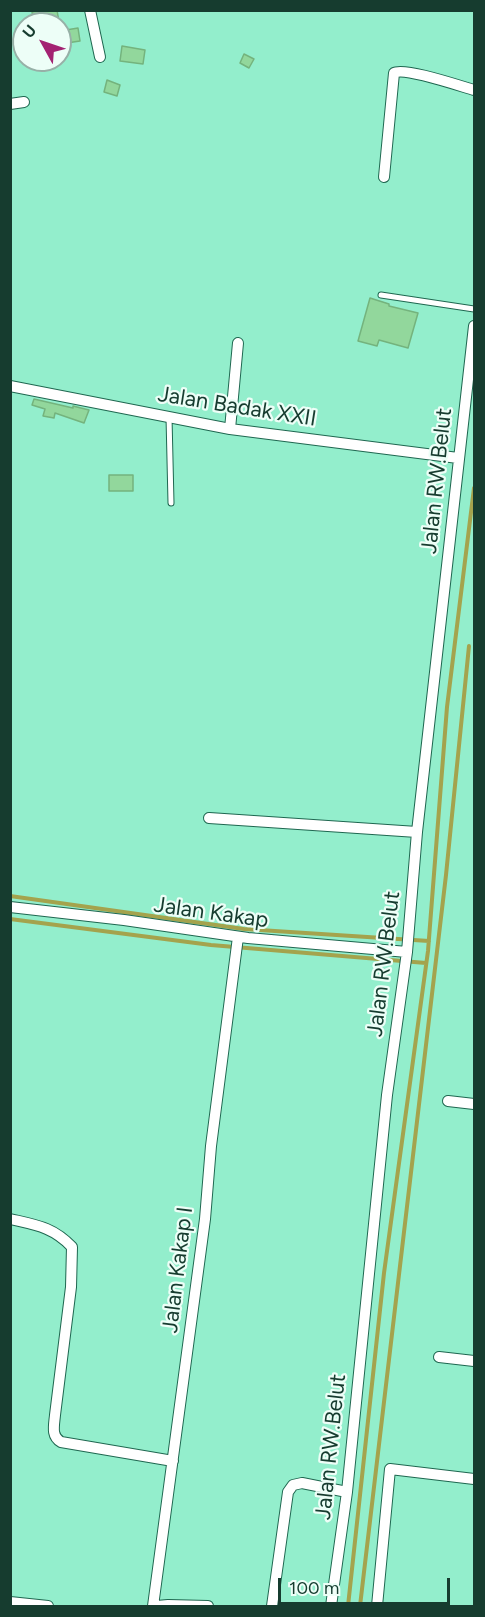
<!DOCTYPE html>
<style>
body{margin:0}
#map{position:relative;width:485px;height:1617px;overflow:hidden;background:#93eecc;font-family:Figtree,sans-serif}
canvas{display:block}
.frame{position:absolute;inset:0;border:12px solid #163c2f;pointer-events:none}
.north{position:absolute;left:12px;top:12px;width:60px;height:60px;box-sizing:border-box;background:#edfef7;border:2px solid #97b0a7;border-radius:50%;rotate:310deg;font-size:16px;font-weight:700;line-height:24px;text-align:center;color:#163c2f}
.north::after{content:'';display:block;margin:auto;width:21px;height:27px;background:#a32272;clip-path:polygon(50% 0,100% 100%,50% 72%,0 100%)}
.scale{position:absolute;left:278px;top:1578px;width:172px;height:27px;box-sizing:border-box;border:3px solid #163c2f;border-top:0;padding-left:8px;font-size:18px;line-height:21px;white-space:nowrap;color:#163c2f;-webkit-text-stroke:4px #edfef7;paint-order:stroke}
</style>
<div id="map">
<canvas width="485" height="1617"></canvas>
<div class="frame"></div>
<div class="north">U</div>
<div class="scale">100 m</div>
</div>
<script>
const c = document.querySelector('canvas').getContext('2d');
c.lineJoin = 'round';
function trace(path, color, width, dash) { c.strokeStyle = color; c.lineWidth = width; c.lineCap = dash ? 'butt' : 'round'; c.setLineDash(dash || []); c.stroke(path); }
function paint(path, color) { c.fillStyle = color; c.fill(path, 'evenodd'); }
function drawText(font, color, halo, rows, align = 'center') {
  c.font = font + ' Figtree,sans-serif'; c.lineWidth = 4.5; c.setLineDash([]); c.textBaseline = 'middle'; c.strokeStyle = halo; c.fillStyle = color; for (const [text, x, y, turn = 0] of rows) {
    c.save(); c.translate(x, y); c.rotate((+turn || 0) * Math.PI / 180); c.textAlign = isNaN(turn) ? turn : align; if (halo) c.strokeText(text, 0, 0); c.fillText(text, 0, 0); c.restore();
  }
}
trace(new Path2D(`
 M 10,896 L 244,929 L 429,941
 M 10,919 L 211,945 L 426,963
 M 348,1606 L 384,1273 L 428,951 L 447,707 L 474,488
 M 360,1606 L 446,875 L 469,646`), '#a4a34d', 4);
const building = new Path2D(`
 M 39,10 L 57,10 L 59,22 L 34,24 L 32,12 Z
 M 78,28 L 80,41 L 60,44 L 60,31 Z
 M 122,46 L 145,50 L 143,64 L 120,61 Z
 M 244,54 L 254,59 L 249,68 L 240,63 Z
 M 107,80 L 120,85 L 117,96 L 104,92 Z
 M 370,298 L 389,304 L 389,306 L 418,313 L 408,348 L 379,340 L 377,346 L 358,341 Z
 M 34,399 L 73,408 L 73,406 L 89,410 L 84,423 L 55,413 L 54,418 L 43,416 L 45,409 L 32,405 Z
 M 109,475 L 133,475 L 133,491 L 109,491 Z`);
paint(building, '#92d79c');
trace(building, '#74b37d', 1.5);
const service = new Path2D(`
 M 381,295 L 474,309
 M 169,417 L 171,503`);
const minor = new Path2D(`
 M 90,10 L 100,57
 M 10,104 L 24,102
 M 384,177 L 394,73 C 404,67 460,86 474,90
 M 10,386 L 230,429 L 458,458
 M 230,429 L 238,343
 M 209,818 L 417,832
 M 10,907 L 124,920 L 248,938 L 407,952
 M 448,1101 L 474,1104
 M 10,1219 C 36,1225 53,1227 72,1247 L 71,1287 L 55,1415 C 54,1426 51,1436 61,1442 L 173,1461
 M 439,1357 L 474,1361
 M 10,1602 L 48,1606
 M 153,1606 L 205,1219 L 211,1146 L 238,937
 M 157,1606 L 168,1605 L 208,1606
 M 272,1606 L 288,1492 L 293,1485 L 302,1483 L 347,1492
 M 331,1606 L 347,1492 L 387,1095 L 407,952 L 417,832 L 474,326
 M 377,1606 L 390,1469 L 474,1479`);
trace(service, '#1f6750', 7);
trace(minor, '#1f6750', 12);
trace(service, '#fff', 5);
trace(minor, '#fff', 10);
drawText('22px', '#163c2f', '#edfef7', [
 ["Jalan Badak XXII",237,407,9],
 ["Jalan RW.Belut",437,481,-84],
 ["Jalan Kakap",211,913,8],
 ["Jalan RW.Belut",384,964,-83],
 ["Jalan Kakap I",178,1270,-83],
 ["Jalan RW.Belut",331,1447,-84]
]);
</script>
